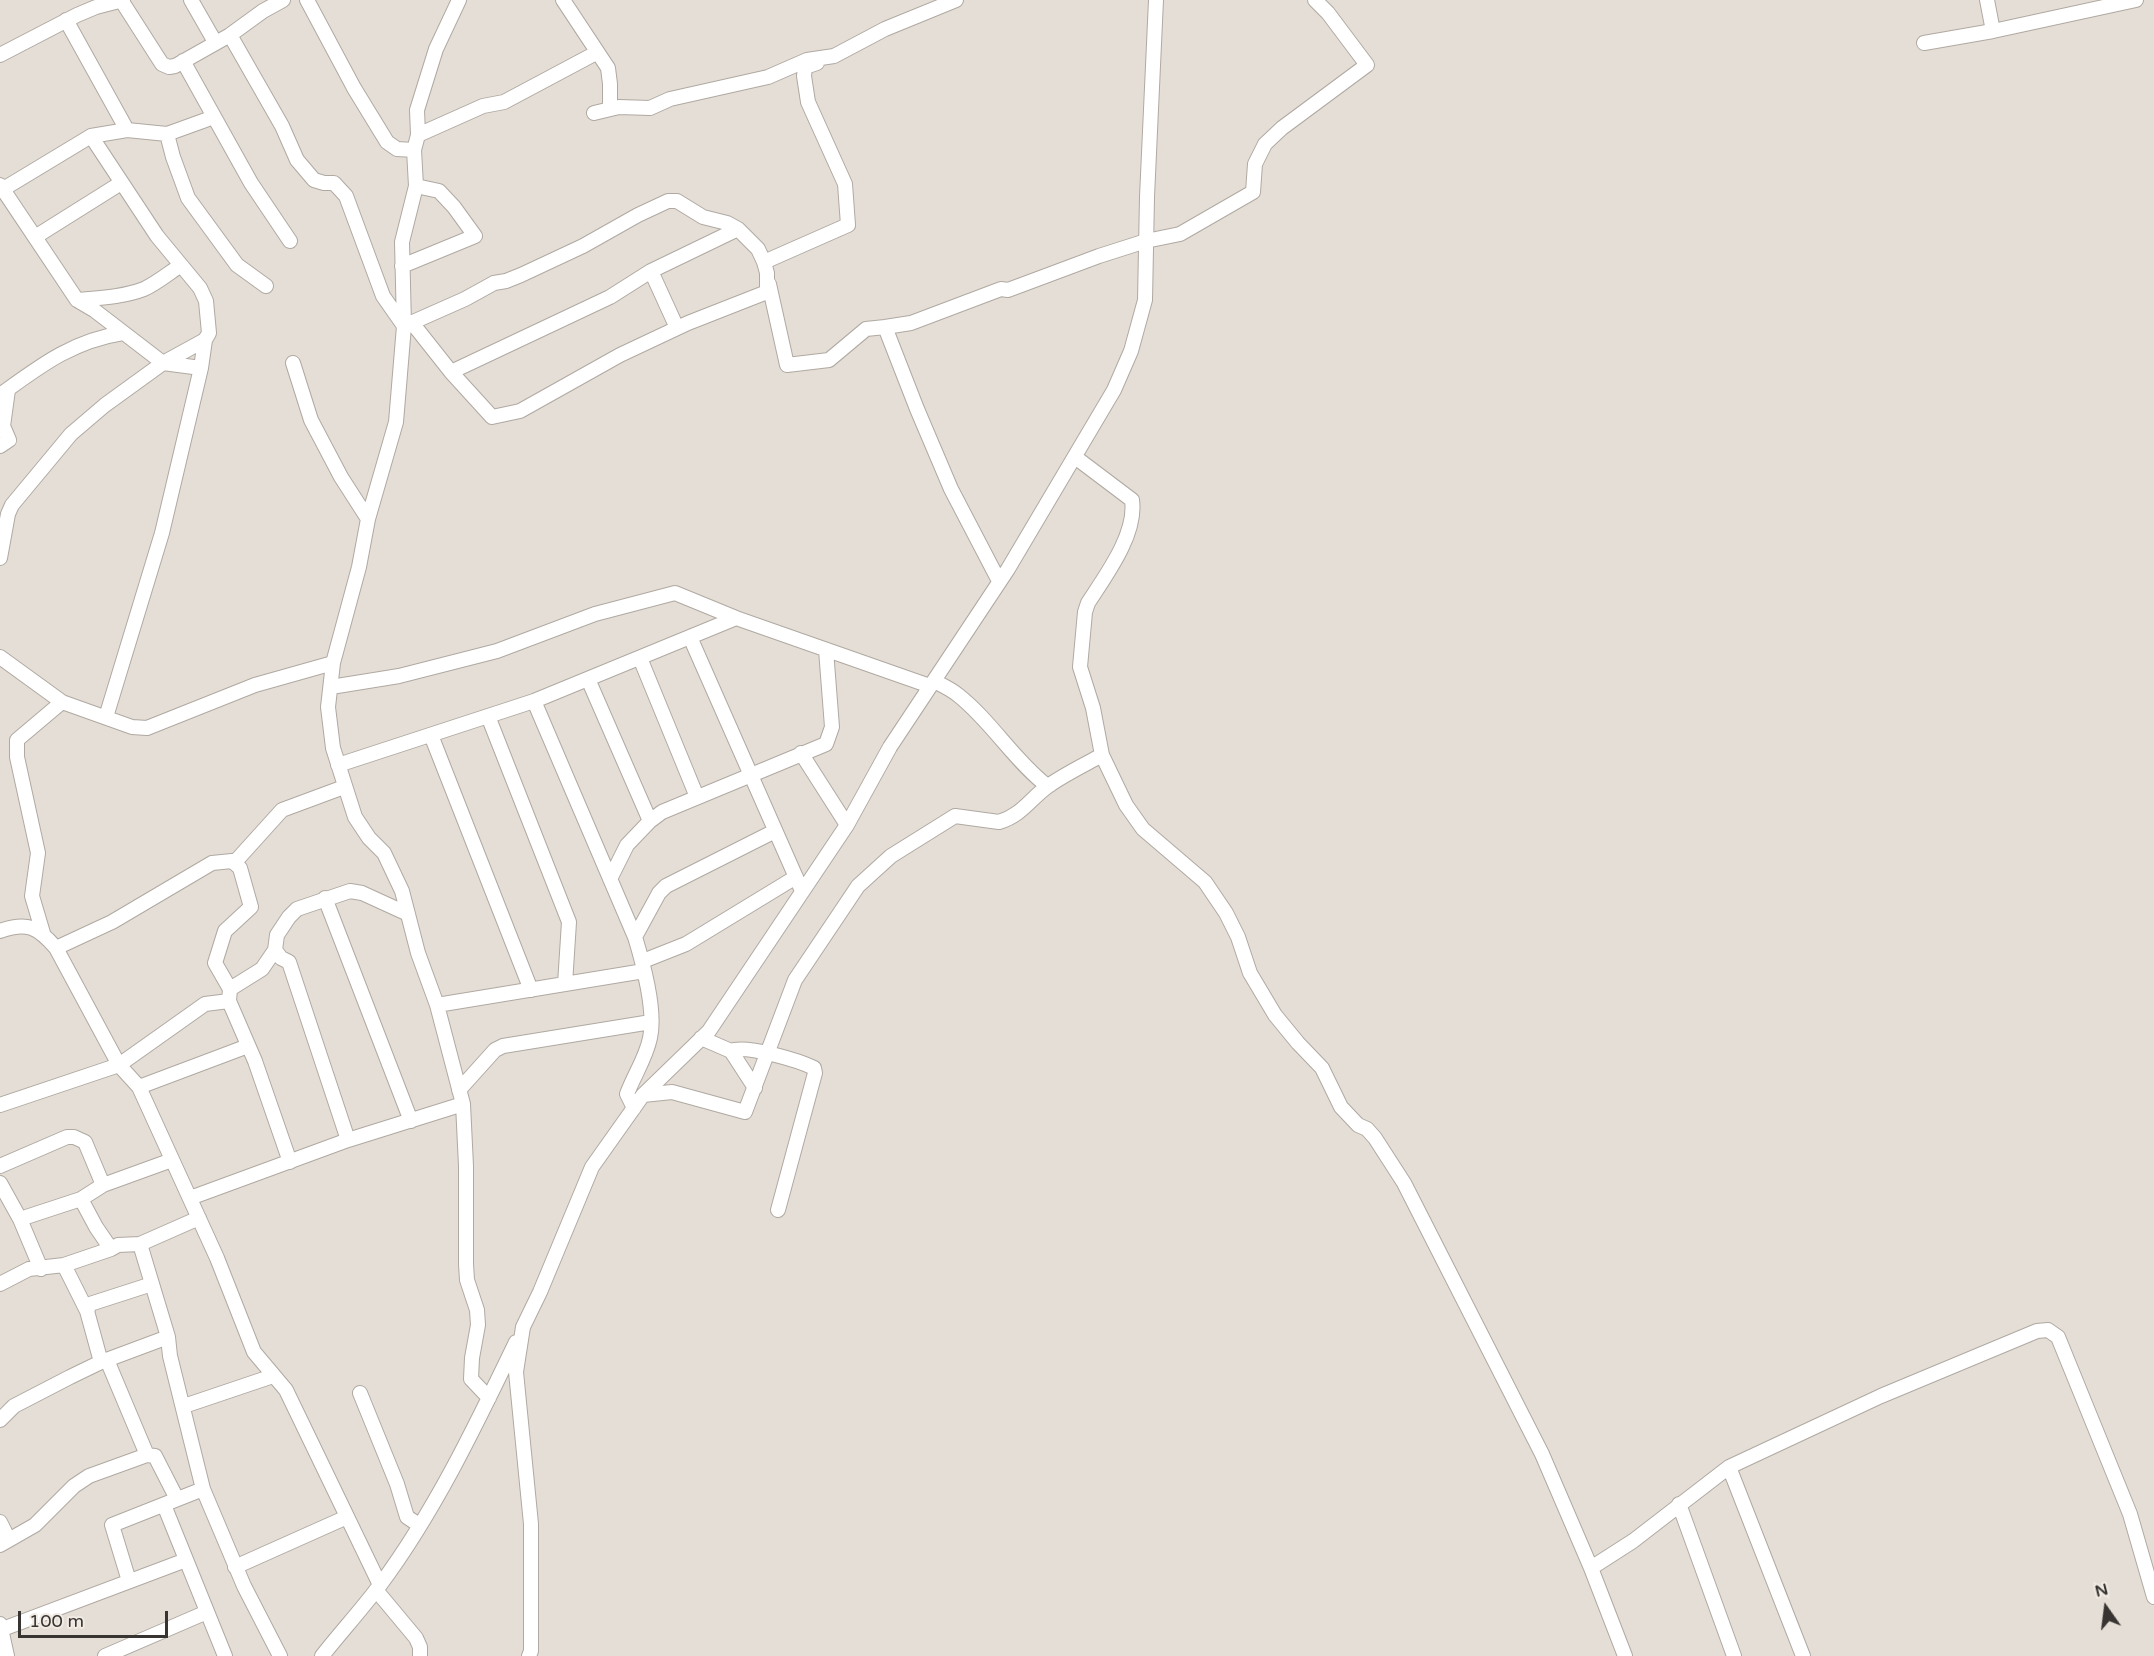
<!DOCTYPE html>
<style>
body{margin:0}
#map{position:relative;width:2154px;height:1656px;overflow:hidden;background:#e4ded6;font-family:"Varela Round",sans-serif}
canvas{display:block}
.north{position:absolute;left:2076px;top:1578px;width:60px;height:60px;-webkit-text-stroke:4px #f2ebe4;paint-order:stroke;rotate:346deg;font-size:16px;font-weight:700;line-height:24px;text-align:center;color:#373431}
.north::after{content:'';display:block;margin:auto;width:21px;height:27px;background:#373431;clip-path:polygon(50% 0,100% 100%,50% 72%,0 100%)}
.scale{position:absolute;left:18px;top:1611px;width:150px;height:27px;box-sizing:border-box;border:3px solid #373431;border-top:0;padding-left:8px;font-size:18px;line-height:21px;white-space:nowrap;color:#373431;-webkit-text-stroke:4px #f2ebe4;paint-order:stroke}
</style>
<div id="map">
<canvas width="2154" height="1656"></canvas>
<div class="north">N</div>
<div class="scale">100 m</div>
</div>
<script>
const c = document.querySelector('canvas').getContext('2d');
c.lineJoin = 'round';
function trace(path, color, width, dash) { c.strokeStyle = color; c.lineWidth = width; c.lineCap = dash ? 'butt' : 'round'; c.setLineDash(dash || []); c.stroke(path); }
const minor = new Path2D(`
 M 121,0 L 162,64 L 169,67 L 175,66 L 230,35 L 263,11 L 283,0
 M 191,0 L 215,42
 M 307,0 L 354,88 L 387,142 L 397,149 L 414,150
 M 459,0 L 436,49 L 417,110 L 418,135 L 414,150 L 416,186 L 402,242 L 404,326 L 396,422 L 368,519 L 359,567 L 333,663 L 328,707 L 333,748 L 355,817 L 369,838 L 384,853 L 402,891 L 418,953 L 437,1005 L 463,1104 L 466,1166 L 466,1264 L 467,1280 L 477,1310 L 478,1325 L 472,1358 L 471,1379 L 489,1398
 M 563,0 L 608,68 L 610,84 L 610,108
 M 1987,0 L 1993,31 L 2136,0
 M 66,20 L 127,130
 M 230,35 L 282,126 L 297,160 L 314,180 L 324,183 L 334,183 L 346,196 L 383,296 L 404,326
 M 1924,43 L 1993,31
 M 0,55 L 77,15 L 96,7 L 123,0
 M 183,61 L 251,183 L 290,241
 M 594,113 L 619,107 L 650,108 L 670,99 L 768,77 L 807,60 L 834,56 L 885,29 L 956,0
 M 167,134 L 173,157 L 188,198 L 237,265 L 266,286
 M 418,135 L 483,106 L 504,102 L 596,53
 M 0,185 L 77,300 L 94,310 L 163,363 L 201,368
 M 0,191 L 91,136 L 127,130 L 167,134 L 214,117
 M 35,237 L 121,183
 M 764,262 L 848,225 L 845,184 L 808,102 L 804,76 L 805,67 L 817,63
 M 402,266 L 475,236 L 454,207 L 439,191 L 416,186
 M 651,271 L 677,328
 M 769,284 L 787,365 L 829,360 L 866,329 L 885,327 L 917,409 L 951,489 L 999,581
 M 77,300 C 99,298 123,297 144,289 C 157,283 169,273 181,265
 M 404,326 L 465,299 L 494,283 L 506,281 L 521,275 L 583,246 L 638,215 L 668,201 L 677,201 L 703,217 L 727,223 L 738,229 L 758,249 L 764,262 L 767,273 L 767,292 L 688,323 L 620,355 L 520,411 L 492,417 L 451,372 L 413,324
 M 885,327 L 911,323 L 1001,289 L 1008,290 L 1099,256 L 1146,241 L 1180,234 L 1253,192 L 1255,164 L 1265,144 L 1282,128 L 1367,65 L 1328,13 L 1315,0
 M 293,363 L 311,420 L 341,477 L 368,519
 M 451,372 L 610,297 L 651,271 L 738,229
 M 0,395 C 40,366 72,341 123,333
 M 0,446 L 9,440 L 3,426 L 8,390
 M 1075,457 L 1132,500 C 1137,534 1106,575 1088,603 L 1085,612 L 1080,667 L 1093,708 L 1102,755 L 1126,805 L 1143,829 L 1205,882 L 1226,913 L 1238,937 L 1250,973 L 1275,1015 L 1298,1043 L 1322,1068 L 1341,1107 L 1358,1125 L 1367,1129 L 1375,1138 L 1404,1183 L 1542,1454 L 1591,1568 L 1625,1656
 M 0,558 L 8,514 L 12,505 L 71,434 L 105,405 L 163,363 L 205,340 L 209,333 L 206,301 L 200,288 L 157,236 L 91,136
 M 690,637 L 802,891
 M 0,657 L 62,702 L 132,727 L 147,728 L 255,685 L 333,663
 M 640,658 L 697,797
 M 588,679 L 650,821
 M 934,681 C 942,685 951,689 958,695 C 991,721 1013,759 1046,785 L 1050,785
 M 331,687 L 399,676 L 497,651 L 595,614 L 675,593 L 736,618 L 930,686
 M 534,701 L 635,937 C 643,963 656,1012 650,1038 C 646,1058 634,1075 627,1094 L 634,1108
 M 488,716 L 569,922 L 565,984
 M 106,717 L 162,533 L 201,368 L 205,340
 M 431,735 L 531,990
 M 801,753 L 847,825
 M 338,765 L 534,701 L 736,618
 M 235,862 L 282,810 L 344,787
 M 610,879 L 627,845 L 650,821 L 662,812 L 826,744 L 832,727 L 826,650
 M 325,898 L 411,1121
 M 0,931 C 27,921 38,927 56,948 L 119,1065 L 139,1087 L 217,1258 L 254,1352 L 286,1390 L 380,1585
 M 43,933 L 32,896 L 38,853 L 17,757 L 17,740 L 62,702
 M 635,937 L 659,893 L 666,886 L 775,831
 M 275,950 L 281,958 L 289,962 L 348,1140
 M 643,961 L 686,944 L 796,877
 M 230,989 L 262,969 L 275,950 L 277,935 L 289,917 L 297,909 L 350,891 L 362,893 L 408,914
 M 229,1001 L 255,1061 L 290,1162
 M 437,1005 L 644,971
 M 701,1038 L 731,1051 L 755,1088
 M 731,1051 C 745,1044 800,1061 814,1068 L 815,1073 L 778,1210
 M 139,1087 L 248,1046
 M 459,1090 L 495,1050 L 503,1046 L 651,1022
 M 643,1095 L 672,1092 L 745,1112 L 795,980 L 858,886 L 891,856 L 955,816 L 999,822 C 1022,815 1030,799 1048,786 C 1065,774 1084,765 1102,755
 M 0,1105 L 119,1065 L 205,1004 L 229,1001 L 230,989 L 215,963 L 225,931 L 251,907 L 240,868 L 232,861 L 212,863 L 112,922 L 56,948
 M 0,1166 L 67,1137 L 74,1137 L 85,1142 L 103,1185
 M 0,1183 L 20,1219 L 41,1269
 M 190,1198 L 348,1140 L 463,1104
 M 20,1219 L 81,1199
 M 140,1244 L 168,1337 L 170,1356 L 203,1489 L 244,1586 L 280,1656
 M 111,1249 L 96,1227 L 81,1199 L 103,1185 L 172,1160
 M 64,1265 L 87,1311 L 101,1362
 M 0,1284 L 29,1269 L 64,1265 L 111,1249 L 118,1245 L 140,1244 L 199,1218
 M 87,1311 L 90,1304 L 152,1284
 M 107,1360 L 147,1455 L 155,1456 L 177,1499
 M 360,1393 L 397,1484 L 407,1517 L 419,1525
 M 184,1406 L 273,1376
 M 0,1420 L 14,1406 L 70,1377 L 101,1362 L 168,1337
 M 1729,1467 L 1803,1656
 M 1679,1504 L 1734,1656
 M 164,1505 L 225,1656
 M 0,1522 L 5,1532 L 0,1539
 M 0,1545 L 35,1525 L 74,1486 L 89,1476 L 147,1455
 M 235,1567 L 347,1517
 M 1591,1568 L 1633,1541 L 1729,1467 L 1881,1396 L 2037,1331 L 2048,1330 L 2058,1337 L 2130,1514 L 2154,1597
 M 129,1581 L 112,1525 L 203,1489
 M 376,1590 L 416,1638 L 420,1647 L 420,1656
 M 0,1624 L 7,1656
 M 0,1630 L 186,1560
 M 105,1656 L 207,1612
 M 322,1656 C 341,1632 362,1609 380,1585 C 435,1511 476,1425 516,1342
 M 529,1656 L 531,1651 L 531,1524 L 516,1372 L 523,1327 L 540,1292 L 592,1167 L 643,1095 L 709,1031 L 847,825 L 890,747 L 1008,569 L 1114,390 L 1131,351 L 1145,300 L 1147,197 L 1156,0`);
trace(minor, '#b0a9a2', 16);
trace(minor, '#fff', 14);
</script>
